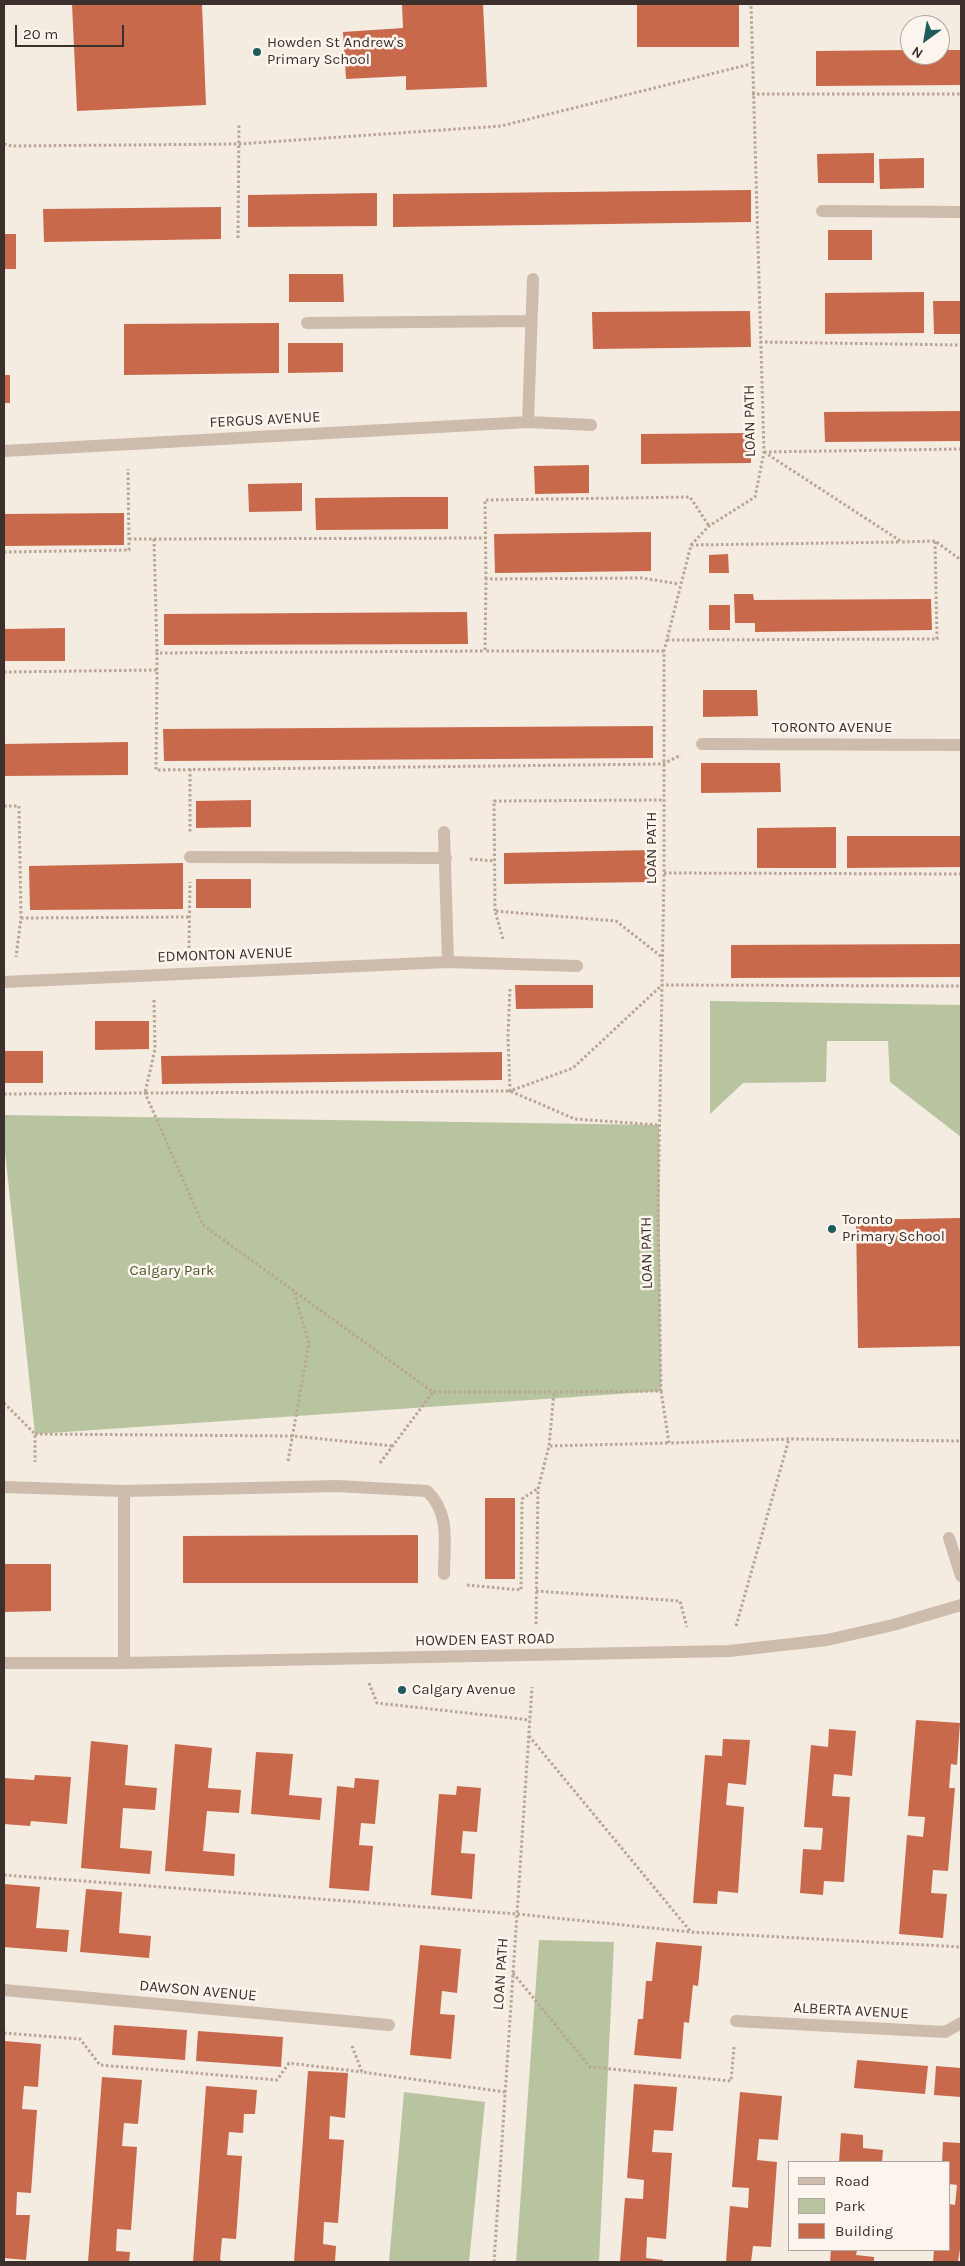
<!DOCTYPE html>
<style>
body{margin:0}
#map{position:relative;width:965px;height:2266px;overflow:hidden;background:#f4ebe1;font-family:Karla,sans-serif}
canvas{display:block}
.frame{position:absolute;inset:0;border:5px solid #3b302b;pointer-events:none}
.legend{position:absolute;left:788px;top:2161px;width:162px;height:90px;box-sizing:border-box;background:#fbf5ee;border:1px solid #aea6a0;margin:0;padding:6px 9px;list-style:none;font-size:15px;color:#3b302b}
.legend li{display:flex;align-items:center;gap:10px;height:25px}
.legend b{width:25px;border:1px solid #aea6a0}
.north{position:absolute;left:900px;top:15px;width:50px;height:50px;box-sizing:border-box;background:#fbf5ee;border:1px solid #aea6a0;border-radius:50%;rotate:212deg;font-size:14px;font-weight:700;line-height:20px;text-align:center;color:#3b302b}
.north::after{content:'';display:block;margin:auto;width:18px;height:22px;background:#1f5a5e;clip-path:polygon(50% 0,100% 100%,50% 72%,0 100%)}
.scale{position:absolute;left:15px;top:25px;width:109px;height:22px;box-sizing:border-box;border:2px solid #3b302b;border-top:0;padding-left:6px;font-size:15px;line-height:18px;white-space:nowrap;color:#3b302b;-webkit-text-stroke:4px #fbf5ee;paint-order:stroke}
</style>
<div id="map">
<canvas width="965" height="2266"></canvas>
<div class="frame"></div>
<ul class="legend">
<li><b style="height:6px;background:#cdbbac"></b>Road</li>
<li><b style="height:14px;background:#b8c4a0"></b>Park</li>
<li><b style="height:14px;background:#c8694b"></b>Building</li>
</ul>
<div class="north">N</div>
<div class="scale">20 m</div>
</div>
<script>
const c = document.querySelector('canvas').getContext('2d');
c.lineJoin = 'round';
function paint(path, color) { c.fillStyle = color; c.fill(path, 'evenodd'); }
function trace(path, color, width, dash) { c.strokeStyle = color; c.lineWidth = width; c.lineCap = dash ? 'butt' : 'round'; c.setLineDash(dash || []); c.stroke(path); }
function drawText(font, color, halo, rows, align = 'center') {
  c.font = font + ' Karla,sans-serif'; c.lineWidth = 5; c.setLineDash([]); c.textBaseline = 'middle'; c.strokeStyle = halo; c.fillStyle = color; for (const [text, x, y, turn = 0] of rows) {
    c.save(); c.translate(x, y); c.rotate((+turn || 0) * Math.PI / 180); c.textAlign = isNaN(turn) ? turn : align; if (halo) c.strokeText(text, 0, 0); c.fillText(text, 0, 0); c.restore();
  }
}
paint(new Path2D(`
 M 710,1001 L 961,1005 L 961,1137 L 890,1082 L 888,1041 L 827,1041 L 826,1082 L 743,1083 L 710,1114 Z
 M 4,1115 L 659,1125 L 661,1391 L 35,1434 L 4,1142 Z
 M 539,1940 L 614,1942 L 599,2262 L 516,2262 Z
 M 404,2092 L 485,2102 L 469,2262 L 389,2262 Z`), '#b8c4a0');
paint(new Path2D(`
 M 72,4 L 202,4 L 206,105 L 77,111 Z
 M 402,4 L 483,4 L 487,87 L 406,90 L 406,76 L 346,79 L 343,32 L 403,28 Z
 M 637,4 L 739,4 L 739,47 L 637,47 Z
 M 910,50 L 910,55 L 940,55 L 940,50 L 961,50 L 961,85 L 816,86 L 816,51 Z
 M 874,153 L 874,183 L 818,183 L 817,154 Z
 M 924,158 L 924,188 L 880,189 L 879,159 Z
 M 751,190 L 751,222 L 393,227 L 393,194 Z
 M 377,193 L 377,226 L 248,227 L 248,195 Z
 M 221,207 L 221,239 L 44,242 L 43,209 Z
 M 828,230 L 872,230 L 872,260 L 828,260 Z
 M 4,234 L 16,234 L 16,269 L 4,269 Z
 M 289,274 L 343,274 L 344,302 L 289,302 Z
 M 924,292 L 924,333 L 825,334 L 825,293 Z
 M 933,301 L 961,301 L 961,334 L 934,334 Z
 M 750,311 L 751,347 L 593,349 L 592,312 Z
 M 279,323 L 279,373 L 124,375 L 124,324 Z
 M 288,343 L 343,343 L 343,372 L 288,373 Z
 M 4,375 L 10,375 L 10,403 L 4,403 Z
 M 961,411 L 961,441 L 825,442 L 824,412 Z
 M 751,433 L 751,463 L 641,464 L 641,434 Z
 M 589,465 L 589,493 L 535,494 L 534,466 Z
 M 302,483 L 302,511 L 249,512 L 248,484 Z
 M 404,497 L 448,497 L 448,529 L 316,530 L 315,498 Z
 M 124,513 L 124,545 L 4,546 L 4,514 Z
 M 651,532 L 651,571 L 495,573 L 494,534 Z
 M 728,554 L 729,573 L 709,573 L 709,555 Z
 M 734,594 L 753,594 L 754,600 L 931,599 L 932,630 L 755,632 L 755,623 L 735,623 Z
 M 709,605 L 730,605 L 730,630 L 709,630 Z
 M 467,612 L 468,644 L 164,645 L 164,614 Z
 M 65,628 L 65,661 L 4,661 L 4,629 Z
 M 703,690 L 757,690 L 758,716 L 703,717 Z
 M 653,726 L 653,758 L 164,761 L 163,729 Z
 M 128,742 L 128,775 L 4,776 L 4,744 Z
 M 701,763 L 780,763 L 781,792 L 701,793 Z
 M 251,800 L 251,827 L 196,828 L 196,801 Z
 M 836,827 L 836,868 L 757,868 L 757,828 Z
 M 847,836 L 961,836 L 961,867 L 847,868 Z
 M 651,850 L 651,882 L 504,884 L 504,853 Z
 M 183,863 L 183,909 L 30,910 L 29,866 Z
 M 196,879 L 251,879 L 251,908 L 196,908 Z
 M 961,944 L 961,977 L 731,978 L 731,945 Z
 M 515,985 L 593,985 L 593,1008 L 516,1009 Z
 M 95,1021 L 149,1021 L 149,1049 L 95,1050 Z
 M 4,1051 L 43,1051 L 43,1083 L 4,1083 Z
 M 502,1052 L 502,1080 L 162,1084 L 161,1056 Z
 M 961,1218 L 961,1346 L 858,1348 L 856,1220 Z
 M 485,1498 L 515,1498 L 515,1579 L 485,1579 Z
 M 418,1535 L 418,1583 L 183,1583 L 183,1536 Z
 M 4,1564 L 51,1564 L 51,1611 L 4,1612 Z
 M 916,1720 L 960,1723 L 957,1765 L 951,1764 L 949,1788 L 955,1788 L 948,1871 L 933,1870 L 931,1893 L 947,1894 L 943,1938 L 899,1934 L 907,1835 L 923,1837 L 925,1817 L 908,1816 Z
 M 829,1729 L 856,1731 L 852,1776 L 834,1774 L 832,1796 L 850,1797 L 844,1882 L 824,1881 L 823,1895 L 800,1893 L 803,1849 L 821,1850 L 823,1828 L 804,1827 L 811,1745 L 828,1747 Z
 M 723,1739 L 750,1740 L 746,1785 L 728,1783 L 726,1805 L 744,1807 L 738,1893 L 718,1891 L 717,1904 L 693,1903 L 705,1755 L 722,1756 Z
 M 91,1741 L 128,1745 L 125,1785 L 157,1788 L 155,1810 L 123,1808 L 120,1848 L 152,1851 L 150,1874 L 81,1868 Z
 M 175,1744 L 212,1748 L 208,1788 L 241,1790 L 239,1813 L 207,1811 L 203,1851 L 235,1854 L 234,1876 L 165,1871 Z
 M 256,1752 L 293,1754 L 289,1795 L 322,1798 L 320,1820 L 251,1814 Z
 M 35,1775 L 71,1777 L 67,1824 L 31,1821 L 30,1826 L 4,1824 L 4,1778 L 34,1780 Z
 M 355,1778 L 379,1780 L 375,1824 L 361,1823 L 359,1845 L 373,1846 L 369,1891 L 329,1888 L 337,1786 L 354,1788 Z
 M 457,1786 L 481,1788 L 477,1832 L 463,1831 L 461,1853 L 475,1854 L 472,1899 L 431,1895 L 439,1794 L 456,1795 Z
 M 4,1884 L 40,1887 L 36,1928 L 69,1930 L 67,1952 L 4,1947 Z
 M 86,1889 L 122,1892 L 119,1933 L 151,1936 L 149,1958 L 80,1952 Z
 M 656,1942 L 702,1946 L 698,1986 L 693,1985 L 689,2023 L 684,2022 L 681,2059 L 634,2055 L 638,2019 L 643,2019 L 646,1981 L 652,1981 Z
 M 420,1945 L 461,1949 L 457,1993 L 442,1991 L 440,2014 L 455,2015 L 451,2059 L 410,2055 Z
 M 114,2025 L 187,2030 L 185,2060 L 112,2055 Z
 M 198,2031 L 283,2037 L 281,2067 L 196,2061 Z
 M 4,2041 L 41,2044 L 38,2087 L 24,2086 L 22,2109 L 37,2110 L 31,2193 L 17,2192 L 16,2215 L 30,2215 L 26,2260 L 4,2258 Z
 M 857,2060 L 928,2066 L 925,2094 L 854,2088 Z
 M 936,2066 L 961,2068 L 961,2097 L 934,2095 Z
 M 308,2071 L 348,2073 L 345,2118 L 330,2116 L 329,2139 L 344,2140 L 338,2223 L 324,2222 L 323,2244 L 336,2246 L 335,2262 L 294,2262 Z
 M 102,2077 L 142,2080 L 138,2124 L 124,2123 L 122,2146 L 137,2147 L 131,2230 L 117,2229 L 116,2251 L 130,2252 L 129,2262 L 88,2262 Z
 M 634,2084 L 677,2087 L 673,2131 L 654,2130 L 652,2152 L 672,2153 L 666,2239 L 647,2237 L 646,2258 L 663,2260 L 663,2262 L 620,2262 L 625,2198 L 643,2199 L 644,2180 L 627,2178 Z
 M 206,2086 L 257,2090 L 255,2114 L 244,2114 L 243,2133 L 229,2132 L 227,2155 L 242,2156 L 236,2239 L 222,2238 L 220,2260 L 225,2262 L 193,2262 Z
 M 740,2092 L 782,2096 L 778,2140 L 759,2139 L 757,2160 L 777,2162 L 771,2247 L 753,2246 L 751,2262 L 726,2262 L 730,2206 L 748,2208 L 749,2188 L 732,2187 Z
 M 841,2133 L 863,2135 L 863,2148 L 883,2150 L 882,2162 L 839,2162 Z
 M 943,2142 L 961,2143 L 961,2243 L 958,2262 L 933,2262 L 934,2250 L 949,2250 L 949,2204 L 955,2205 L 957,2185 L 949,2184 L 949,2162 L 942,2162 Z
 M 831,2250 L 857,2250 L 856,2255 L 874,2257 L 874,2262 L 830,2262 Z`), '#c8694b');
trace(new Path2D(`
 M 752,94 L 961,94
 M 4,144 L 12,146 L 239,144 L 501,126 L 751,64
 M 238,238 L 239,124
 M 760,342 L 961,345
 M 764,452 L 902,542 L 935,541 L 961,560
 M 764,452 L 961,449
 M 129,539 L 154,539 L 157,653
 M 154,539 L 486,538
 M 691,545 L 900,542
 M 4,552 L 129,550 L 128,469
 M 486,579 L 485,500 L 690,497 L 709,526
 M 667,640 L 937,639 L 935,541
 M 664,651 L 485,651 L 486,579 L 642,578 L 679,584
 M 157,670 L 157,653 L 485,651
 M 4,672 L 157,670 L 156,770 L 663,764 L 681,755
 M 190,769 L 190,833
 M 4,806 L 19,806 L 21,918 L 16,957
 M 470,859 L 495,861
 M 664,873 L 961,874
 M 495,911 L 494,801 L 664,800
 M 21,918 L 190,917
 M 503,939 L 495,911 L 616,921 L 662,957
 M 189,948 L 190,882
 M 510,989 L 508,1036 L 510,1091 L 573,1068 L 662,985 L 961,986
 M 154,1000 L 155,1049 L 145,1093 L 510,1091 L 575,1119 L 659,1125
 M 4,1094 L 145,1093 L 203,1225 L 433,1392 L 554,1392
 M 661,1391 L 669,1443 L 789,1439 L 961,1441
 M 4,1403 L 35,1434 L 35,1462
 M 35,1434 L 293,1436 L 393,1446
 M 550,1446 L 669,1443
 M 288,1461 L 309,1343 L 293,1289
 M 380,1463 L 433,1392
 M 467,1585 L 521,1590 L 522,1499 L 537,1489
 M 536,1591 L 680,1601 L 687,1627
 M 536,1624 L 538,1489 L 549,1446 L 554,1392 L 661,1391 L 658,1211 L 664,873 L 664,651 L 691,545 L 709,526 L 755,497 L 764,452 L 751,4
 M 736,1626 L 789,1439
 M 369,1683 L 377,1703 L 530,1720
 M 529,1736 L 691,1932 L 961,1947
 M 4,1875 L 517,1914 L 691,1932
 M 513,1973 L 590,2067 L 731,2081 L 734,2047
 M 4,2033 L 80,2039 L 100,2065 L 277,2080 L 289,2063 L 362,2072
 M 352,2046 L 362,2072 L 505,2092
 M 494,2262 L 532,1687`), '#b9a596', 3, [2.5, 2.5]);
trace(new Path2D(`
 M 949,1538 L 961,1576`), '#cdbbac', 12);
trace(new Path2D(`
 M 822,211 L 961,212
 M 307,323 L 531,321
 M 528,422 L 533,279
 M 4,451 L 528,422 L 591,425
 M 702,744 L 961,745
 M 444,832 L 448,962
 M 190,857 L 446,858
 M 4,982 L 448,962 L 577,966
 M 4,1487 L 124,1491 L 124,1663
 M 124,1491 L 337,1486 L 427,1491 C 451,1514 444,1544 444,1574
 M 4,1990 L 389,2025
 M 736,2021 L 945,2032 L 961,2023`), '#cdbbac', 12);
trace(new Path2D(`
 M 4,1663 L 124,1663 L 729,1651 L 827,1640 L 893,1625 L 961,1605`), '#cdbbac', 12);
for (const [x, y, r, color] of [
 [257,52,5,"#1f5a5e"],
 [832,1229,5,"#1f5a5e"],
 [402,1690,5,"#1f5a5e"]
]) { const dot = new Path2D(); dot.arc(x, y, r, 0, 2 * Math.PI); c.fillStyle = color; c.fill(dot); trace(dot, '#fbf5ee', 2); }
drawText('15px', '#3b302b', '#fbf5ee', [
 ["Howden St Andrew's",267,43],
 ["Primary School",267,60],
 ["Toronto",842,1220],
 ["Primary School",842,1237],
 ["Calgary Avenue",412,1690]
], 'left');
drawText('15px', '#3b302b', '#fbf5ee', [
 ["FERGUS AVENUE",265,420,-3],
 ["LOAN PATH",750,421,-91],
 ["TORONTO AVENUE",832,728],
 ["LOAN PATH",652,848,-90],
 ["EDMONTON AVENUE",225,955,-2],
 ["LOAN PATH",647,1253,-91],
 ["HOWDEN EAST ROAD",485,1640,-1],
 ["LOAN PATH",501,1974,-86],
 ["DAWSON AVENUE",198,1991,5],
 ["ALBERTA AVENUE",851,2011,3]
]);
drawText('15px', '#4a5a2e', '#fbf5ee', [
 ["Calgary Park",172,1271]
]);
</script>
